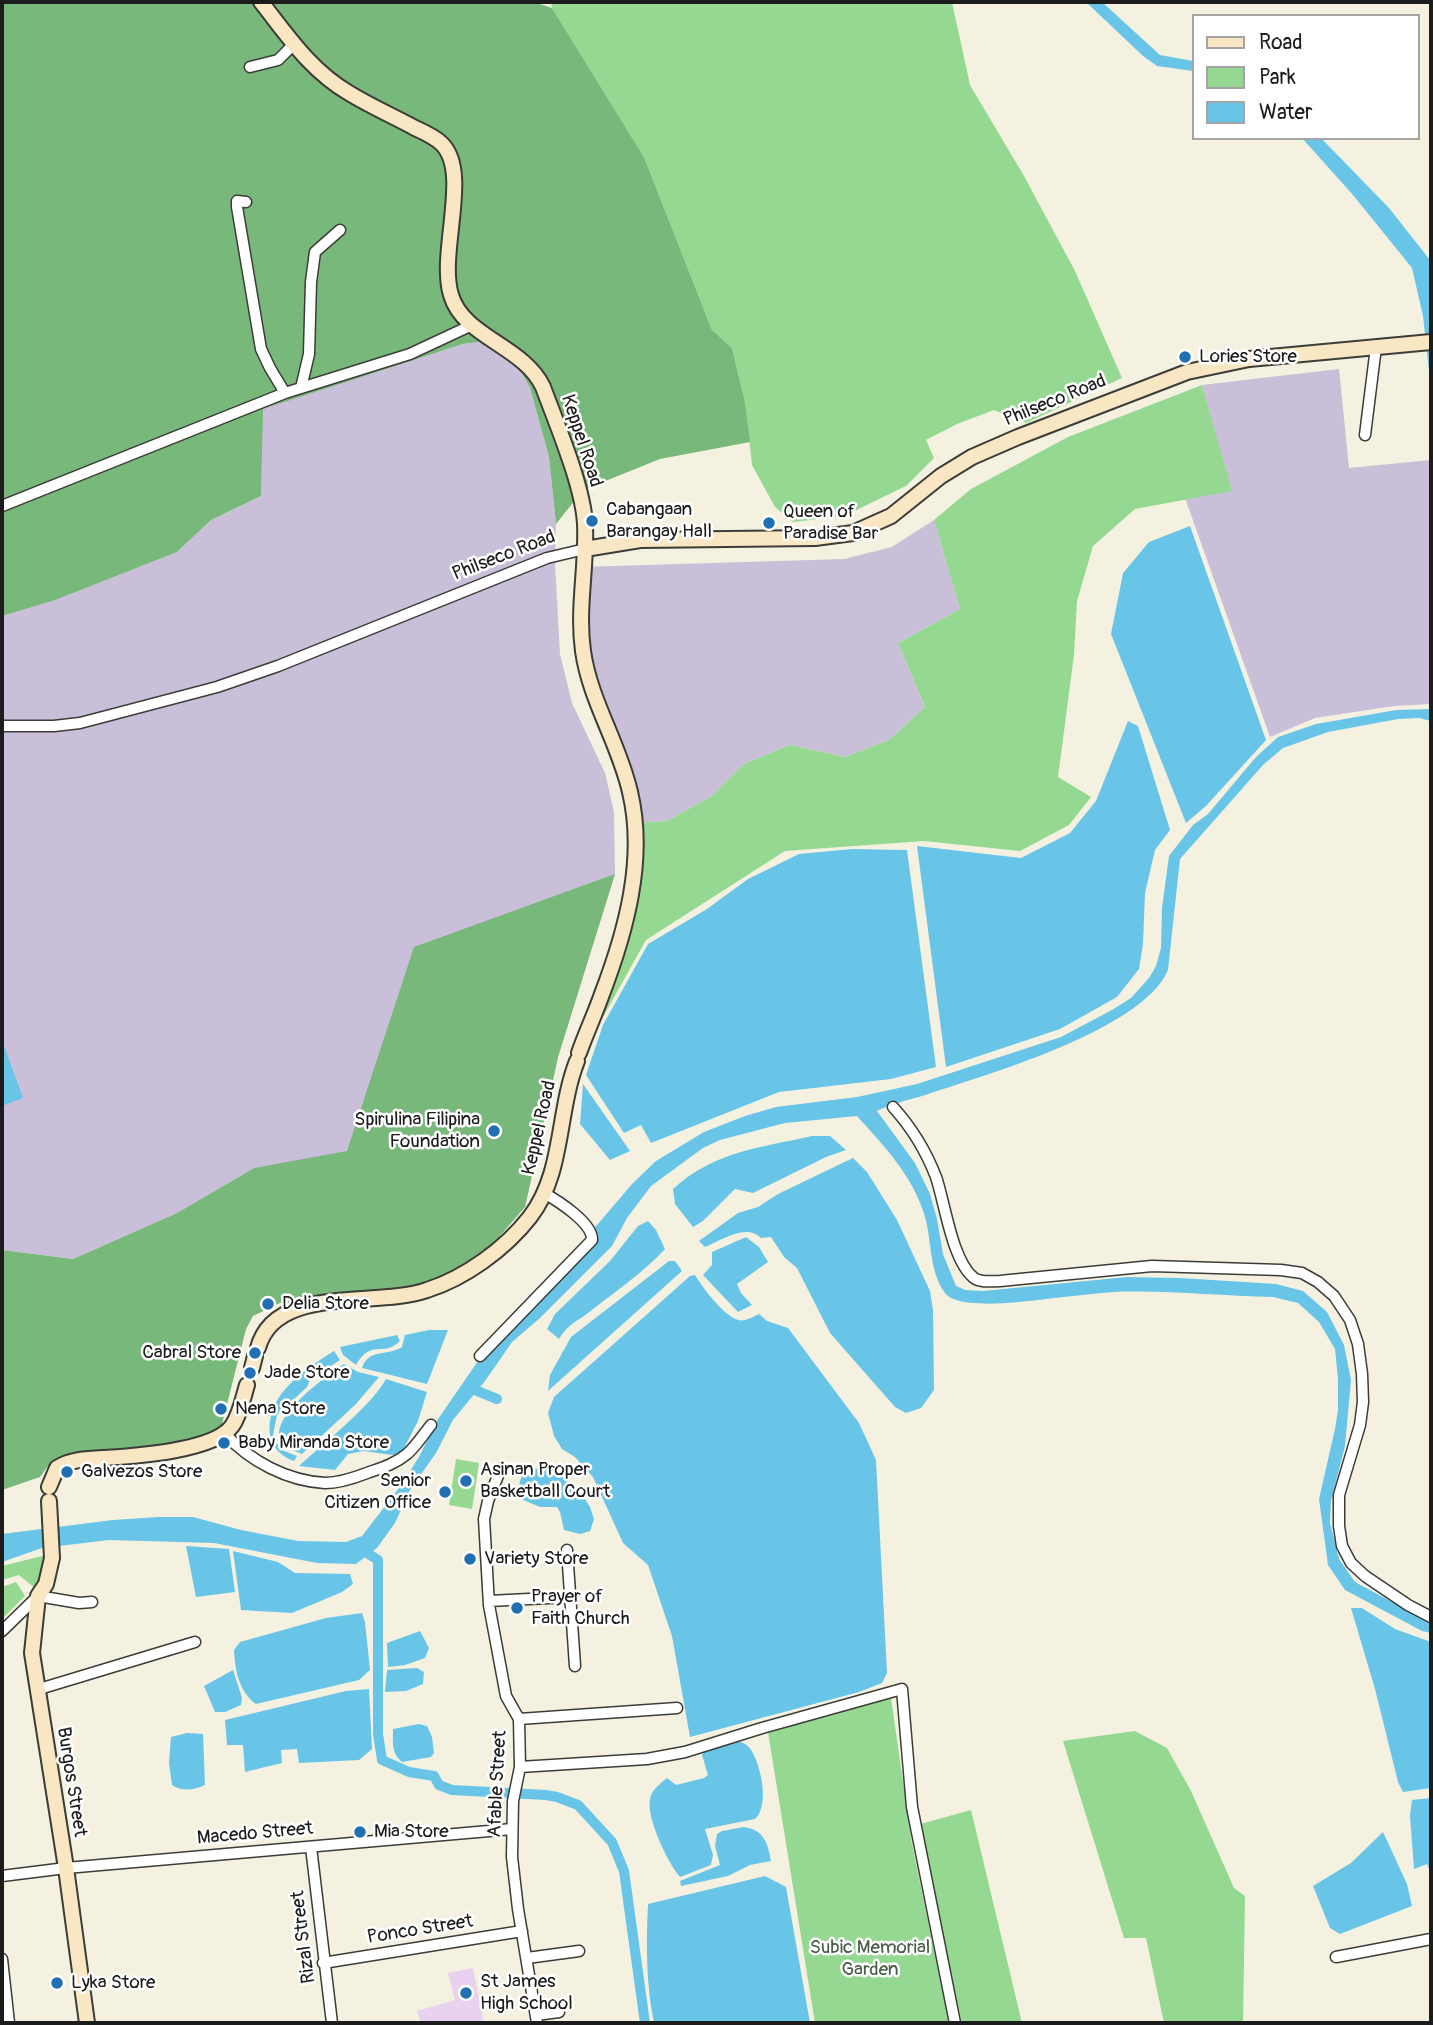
<!DOCTYPE html>
<style>
body{margin:0}
#map{position:relative;width:1433px;height:2025px;overflow:hidden;background:#f4f1e0;font-family:Pangolin,sans-serif}
canvas{display:block}
.frame{position:absolute;inset:0;border:4px solid #1c1c1c;pointer-events:none}
.legend{position:absolute;left:1192px;top:14px;width:228px;height:126px;box-sizing:border-box;background:#fff;border:2px solid #a4a4a4;margin:0;padding:9px 12px;list-style:none;font-size:21px;color:#1c1c1c}
.legend li{display:flex;align-items:center;gap:14px;height:35px}
.legend b{width:35px;border:2px solid #a4a4a4}
</style>
<div id="map">
<canvas width="1433" height="2025"></canvas>
<div class="frame"></div>
<ul class="legend">
<li><b style="height:9px;background:#f9e7c3"></b>Road</li>
<li><b style="height:19px;background:#95d891"></b>Park</li>
<li><b style="height:19px;background:#69c5e7"></b>Water</li>
</ul>
</div>
<script>
const c = document.querySelector('canvas').getContext('2d');
c.lineJoin = 'round';
function paint(path, color) { c.fillStyle = color; c.fill(path, 'evenodd'); }
function trace(path, color, width, dash) { c.strokeStyle = color; c.lineWidth = width; c.lineCap = dash ? 'butt' : 'round'; c.setLineDash(dash || []); c.stroke(path); }
function drawText(font, color, halo, rows, align = 'center') {
  c.font = font + ' Pangolin,sans-serif'; c.lineWidth = 5; c.setLineDash([]); c.textBaseline = 'middle'; c.strokeStyle = halo; c.fillStyle = color; for (const [text, x, y, turn = 0] of rows) {
    c.save(); c.translate(x, y); c.rotate((+turn || 0) * Math.PI / 180); c.textAlign = isNaN(turn) ? turn : align; if (halo) c.strokeText(text, 0, 0); c.fillText(text, 0, 0); c.restore();
  }
}
paint(new Path2D(`
 M 473,1968 L 484,2023 L 421,2023 L 417,2011 L 455,2000 L 448,1973 Z`), '#e8d2ef');
paint(new Path2D(`
 M 486,341 L 510,358 L 522,373 L 530,388 L 549,457 L 556,524 L 555,563 L 560,654 L 572,703 L 605,773 L 614,812 L 615,874 L 558,1057 L 525,1207 L 254,1168 L 177,1213 L 73,1259 L 2,1250 L 2,616 L 55,599 L 177,552 L 211,520 L 261,496 L 262,409 L 463,344 Z
 M 1339,369 L 1349,468 L 1431,460 L 1431,704 L 1394,706 L 1315,718 L 1270,737 L 1185,498 L 1231,491 L 1202,385 Z
 M 934,520 L 960,609 L 898,643 L 925,707 L 889,740 L 845,757 L 790,745 L 744,764 L 712,796 L 667,821 L 635,823 L 595,700 L 579,567 L 844,559 L 892,547 Z`), '#c9bfd8');
paint(new Path2D(`
 M 551,2 L 952,2 L 970,85 L 1024,176 L 1075,271 L 1122,378 L 1026,423 L 994,410 L 957,424 L 926,440 L 934,458 L 906,486 L 844,516 L 793,522 L 775,507 L 752,465 L 745,402 L 732,348 L 712,330 L 644,157 L 552,8 Z
 M 1202,385 L 1232,491 L 1135,509 L 1093,546 L 1077,601 L 1074,655 L 1058,777 L 1091,797 L 1069,825 L 1020,851 L 924,841 L 785,851 L 646,940 L 603,1017 L 585,1019 L 632,898 L 635,823 L 667,821 L 712,796 L 744,764 L 790,745 L 845,757 L 889,740 L 925,707 L 898,643 L 960,609 L 934,520 L 971,489 L 1068,437 Z
 M 456,1459 L 479,1463 L 472,1509 L 449,1505 Z
 M 46,1555 L 42,1578 L 36,1589 L 19,1575 L 2,1580 L 2,1566 Z
 M 16,1582 L 25,1596 L 2,1619 L 2,1587 Z
 M 891,1698 L 912,1844 L 949,2023 L 815,2023 L 768,1732 Z
 M 1135,1731 L 1167,1748 L 1191,1791 L 1234,1888 L 1245,1896 L 1243,2023 L 1164,2023 L 1146,1938 L 1124,1938 L 1063,1741 Z
 M 971,1810 L 1022,2023 L 962,2023 L 917,1825 Z`), '#95d891');
paint(new Path2D(`
 M 2,2 L 534,2 L 552,8 L 644,157 L 712,330 L 732,348 L 745,402 L 750,442 L 660,459 L 583,490 L 556,524 L 549,457 L 530,388 L 522,373 L 510,358 L 486,341 L 463,344 L 263,409 L 261,496 L 211,520 L 177,552 L 55,600 L 2,616 Z
 M 615,874 L 558,1057 L 525,1207 L 486,1252 L 457,1270 L 421,1284 L 310,1301 L 280,1303 L 253,1316 L 246,1329 L 221,1428 L 205,1439 L 68,1460 L 48,1466 L 40,1477 L 2,1490 L 2,1250 L 73,1259 L 177,1213 L 254,1168 L 347,1151 L 414,947 Z`), '#78b87b');
paint(new Path2D(`
 M 1086,2 L 1102,2 L 1160,55 L 1193,61 L 1193,71 L 1157,66 L 1143,56 Z
 M 1302,138 L 1321,138 L 1389,208 L 1430,260 L 1431,389 L 1423,316 L 1412,268 L 1353,195 Z
 M 1190,526 L 1266,740 L 1206,806 L 1186,823 L 1111,634 L 1123,573 L 1149,542 Z
 M 1431,709 L 1431,721 L 1419,718 L 1398,719 L 1328,732 L 1283,748 L 1263,765 L 1180,859 L 1168,970 C 1143,1029 992,1073 934,1092 C 915,1099 894,1102 877,1111 L 915,1163 L 930,1194 L 937,1219 L 943,1254 L 956,1286 L 965,1290 L 983,1291 L 1127,1277 L 1180,1278 L 1276,1284 L 1303,1291 L 1327,1312 L 1344,1345 L 1351,1380 L 1345,1446 L 1331,1501 L 1330,1523 L 1339,1559 L 1355,1582 L 1431,1623 L 1431,1633 L 1422,1631 L 1345,1590 L 1328,1565 L 1319,1499 L 1335,1429 L 1338,1410 L 1338,1379 L 1335,1349 L 1319,1322 L 1298,1303 L 1273,1297 C 1220,1296 1166,1290 1113,1292 C 1088,1294 1063,1297 1038,1300 C 1019,1302 958,1310 945,1293 C 929,1271 932,1242 925,1217 C 914,1177 884,1146 857,1116 L 785,1123 L 720,1140 L 703,1148 L 651,1186 L 627,1218 L 612,1246 L 540,1318 L 512,1342 L 485,1381 L 453,1420 L 436,1453 L 410,1490 L 395,1523 L 377,1548 L 356,1564 L 317,1563 L 214,1543 L 109,1540 L 42,1548 L 2,1562 L 2,1534 L 113,1520 L 158,1517 L 193,1517 L 241,1530 L 298,1541 L 346,1542 L 362,1536 L 399,1488 L 419,1457 L 436,1422 L 498,1332 L 568,1259 L 632,1184 L 656,1161 L 704,1132 L 745,1116 L 776,1107 L 857,1097 L 917,1084 L 1061,1037 L 1112,1010 L 1131,998 L 1149,978 L 1156,966 L 1161,948 L 1162,908 L 1169,856 L 1193,825 L 1208,814 L 1256,757 L 1278,737 L 1316,724 L 1396,710 Z
 M 1128,721 L 1138,726 L 1170,830 L 1155,850 L 1145,893 L 1143,944 L 1139,969 L 1117,997 L 1060,1029 L 946,1067 L 917,846 L 1021,858 L 1070,833 L 1096,801 Z
 M 852,849 L 907,850 L 936,1067 L 891,1079 L 779,1092 L 651,1143 L 641,1125 L 624,1133 L 586,1075 L 603,1025 L 648,944 L 707,909 L 748,879 L 799,854 Z
 M 2,1040 L 23,1098 L 2,1106 Z
 M 583,1084 L 630,1151 L 610,1160 L 580,1124 Z
 M 812,1136 L 830,1136 L 846,1150 L 826,1157 L 753,1193 L 735,1189 L 703,1221 L 693,1227 L 675,1204 L 673,1189 C 715,1151 759,1148 812,1136 Z
 M 853,1158 L 867,1172 L 897,1220 L 930,1291 L 933,1310 L 934,1390 L 921,1408 L 906,1413 L 895,1407 L 830,1333 L 797,1268 L 784,1257 L 771,1237 L 761,1238 C 746,1223 722,1240 705,1247 L 699,1241 L 738,1213 L 758,1207 L 778,1194 Z
 M 648,1221 L 656,1230 L 665,1249 C 644,1272 616,1291 592,1310 C 577,1322 570,1322 559,1339 L 547,1329 L 555,1314 L 610,1261 L 638,1226 Z
 M 746,1237 L 759,1247 L 768,1262 L 737,1284 L 741,1293 L 752,1305 L 738,1312 L 703,1275 L 712,1265 L 712,1252 Z
 M 669,1261 L 675,1261 L 682,1271 L 548,1391 L 550,1375 L 571,1337 Z
 M 695,1275 C 703,1288 723,1315 738,1320 C 744,1322 753,1317 759,1314 L 767,1321 L 788,1328 L 859,1423 L 876,1460 L 887,1673 L 882,1683 L 859,1692 L 690,1737 L 672,1636 L 648,1565 L 623,1543 L 593,1477 L 575,1457 L 562,1449 L 554,1436 L 548,1413 L 554,1397 L 690,1276 Z
 M 429,1330 L 448,1330 L 427,1384 L 362,1368 C 369,1348 385,1357 402,1347 L 405,1335 Z
 M 397,1335 L 400,1341 C 383,1358 371,1338 356,1365 L 343,1355 L 340,1347 Z
 M 334,1351 L 340,1360 L 310,1380 L 307,1387 L 277,1415 L 273,1435 L 277,1444 L 284,1451 L 297,1456 L 294,1461 C 262,1450 265,1416 282,1393 C 296,1375 316,1362 334,1351 Z
 M 344,1364 L 358,1372 L 379,1377 L 356,1404 L 302,1454 C 296,1451 286,1449 282,1443 C 265,1419 327,1376 344,1364 Z
 M 386,1379 L 427,1392 L 418,1421 L 400,1456 L 363,1451 L 348,1454 L 335,1470 L 299,1466 C 322,1445 373,1404 386,1379 Z
 M 530,1468 L 553,1470 L 577,1487 L 590,1507 L 594,1519 L 590,1531 L 580,1534 L 564,1530 L 560,1512 L 557,1507 L 540,1507 L 521,1499 C 518,1487 518,1476 530,1468 Z
 M 186,1546 L 229,1549 L 235,1592 L 196,1597 Z
 M 233,1551 L 278,1562 L 295,1573 L 350,1574 L 353,1584 L 342,1592 L 292,1613 L 241,1610 Z
 M 1351,1608 L 1362,1608 L 1395,1629 L 1431,1642 L 1431,1788 L 1403,1792 L 1398,1782 L 1375,1689 Z
 M 362,1613 L 365,1622 L 370,1670 L 359,1680 L 256,1704 C 239,1692 235,1670 234,1650 L 240,1642 L 326,1618 Z
 M 420,1631 L 429,1648 L 425,1658 L 405,1665 L 388,1667 L 387,1643 Z
 M 417,1668 L 424,1672 L 423,1684 L 406,1691 L 385,1692 L 387,1670 Z
 M 233,1670 L 242,1698 L 241,1705 L 225,1712 L 215,1712 L 204,1686 Z
 M 369,1689 L 372,1749 L 359,1760 L 299,1763 L 297,1749 L 281,1750 L 282,1763 L 245,1772 L 243,1745 L 227,1745 L 225,1720 L 346,1691 Z
 M 419,1724 L 427,1726 L 432,1737 L 434,1753 L 431,1757 L 402,1762 C 391,1753 393,1742 393,1729 Z
 M 187,1733 L 203,1734 L 205,1785 C 195,1790 182,1792 172,1785 L 169,1763 L 171,1737 Z
 M 732,1740 C 739,1741 747,1743 751,1750 C 761,1765 770,1806 755,1819 L 705,1829 L 713,1855 L 711,1865 L 680,1877 C 668,1863 646,1818 650,1799 C 652,1789 660,1784 667,1778 L 676,1785 L 704,1778 L 708,1775 L 702,1755 L 706,1748 Z
 M 1431,1798 L 1431,1873 L 1427,1864 L 1414,1869 L 1410,1816 L 1412,1800 Z
 M 744,1827 C 764,1830 768,1843 771,1861 L 750,1865 L 728,1876 L 681,1886 L 680,1881 L 720,1865 L 715,1846 L 717,1834 L 722,1831 Z
 M 1383,1832 L 1407,1884 L 1412,1906 L 1340,1934 L 1330,1928 L 1313,1886 L 1351,1863 Z
 M 765,1876 L 786,1887 L 810,2023 L 654,2023 C 646,1984 646,1944 648,1904 Z`), '#69c5e7');
trace(new Path2D(`
 M 470,1388 L 497,1399
 M 362,1550 L 378,1560 L 378,1734 L 382,1760 L 409,1772 L 434,1776 L 439,1785 L 452,1790 L 546,1795 L 557,1797 L 578,1805 L 612,1842 L 624,1871 L 645,2023`), '#69c5e7', 10);
const street = new Path2D(`
 M 250,67 L 278,60 L 293,45
 M 246,202 L 237,201 L 237,207 L 261,349 L 270,368 L 285,393
 M 301,388 L 309,354 L 311,282 L 315,252 L 340,230
 M 1365,435 L 1376,347
 M 2,506 L 285,393 L 410,354 L 472,325
 M 2,726 L 54,726 L 80,723 L 217,687 L 278,666 L 547,558 L 585,549
 M 893,1107 C 912,1128 926,1151 936,1177 C 945,1203 952,1261 974,1278 C 981,1283 992,1281 1000,1281 L 1152,1266 L 1281,1270 L 1302,1273 L 1318,1282 L 1334,1296 L 1350,1320 L 1358,1344 L 1362,1374 L 1363,1402 L 1360,1425 L 1339,1495 L 1339,1526 L 1342,1546 L 1351,1563 L 1365,1576 L 1408,1605 L 1431,1617
 M 480,1356 L 592,1240 C 593,1223 558,1201 544,1193
 M 225,1434 C 250,1461 287,1481 325,1483 C 340,1483 354,1478 367,1473 C 381,1468 395,1464 407,1454 C 416,1446 423,1435 431,1425
 M 501,1468 L 488,1501 L 484,1519 L 489,1605 L 506,1696 L 519,1719 L 520,1767 L 513,1801 L 512,1857 L 518,1909 L 537,2023
 M 567,1550 L 575,1666
 M 489,1601 L 569,1597
 M 2,1631 L 38,1596 L 79,1603 L 92,1602
 M 36,1690 L 195,1642
 M 519,1719 L 677,1708
 M 520,1767 L 647,1759 L 685,1752 L 762,1728 L 902,1689 L 912,1807 L 955,2023
 M 311,1847 L 332,2023
 M 2,1876 L 66,1868 L 512,1829
 M 1336,1957 L 1431,1939
 M 527,1958 L 579,1951
 M 2,1959 L 9,2023
 M 323,1963 L 522,1931
 M 536,2015 L 559,2012`);
const secondary = new Path2D(`
 M 261,2 C 288,36 310,70 349,93 C 370,106 393,116 415,128 C 424,132 435,137 442,144 C 471,173 438,253 451,295 C 463,337 524,346 543,387 C 557,425 583,486 585,524 C 587,567 577,608 583,651 C 590,701 619,743 630,792 C 646,859 626,931 602,994 C 595,1014 586,1033 579,1053
 M 585,549 L 640,540 L 815,538 L 853,533 L 891,516 L 941,476 L 972,457 L 1018,437 L 1187,372 L 1249,359 L 1431,342
 M 258,1348 C 275,1284 376,1308 427,1290 C 465,1278 505,1249 530,1217 C 564,1173 557,1112 577,1061
 M 252,1368 L 255,1356
 M 49,1487 L 57,1468 C 71,1459 88,1459 104,1458 C 136,1456 214,1451 232,1426 C 240,1415 243,1398 247,1385
 M 49,1501 L 52,1558 L 46,1584 L 38,1596 L 32,1653 L 66,1868 L 87,2023`);
trace(street, '#3c3c39', 13);
trace(secondary, '#3c3c39', 18);
trace(street, '#fff', 10);
trace(secondary, '#f9e7c3', 14);
for (const [x, y, r, color] of [
 [1185,357,7,"#1f6fb2"],
 [592,521,7,"#1f6fb2"],
 [769,523,7,"#1f6fb2"],
 [494,1131,7,"#1f6fb2"],
 [268,1304,7,"#1f6fb2"],
 [255,1353,7,"#1f6fb2"],
 [250,1373,7,"#1f6fb2"],
 [221,1409,7,"#1f6fb2"],
 [224,1443,7,"#1f6fb2"],
 [67,1472,7,"#1f6fb2"],
 [466,1481,7,"#1f6fb2"],
 [445,1492,7,"#1f6fb2"],
 [470,1559,7,"#1f6fb2"],
 [517,1608,7,"#1f6fb2"],
 [360,1832,7,"#1f6fb2"],
 [57,1983,7,"#1f6fb2"],
 [466,1993,7,"#1f6fb2"]
]) { const dot = new Path2D(); dot.arc(x, y, r, 0, 2 * Math.PI); c.fillStyle = color; c.fill(dot); trace(dot, '#fff', 2.5); }
drawText('19px', '#1c1c1c', '#fff', [
 ["Lories Store",1199,357],
 ["Cabangaan",606,510],
 ["Barangay Hall",606,532],
 ["Queen of",783,512],
 ["Paradise Bar",783,534],
 ["Spirulina Filipina",480,1120,"right"],
 ["Foundation",480,1142,"right"],
 ["Delia Store",282,1304],
 ["Cabral Store",241,1353,"right"],
 ["Jade Store",264,1373],
 ["Nena Store",235,1409],
 ["Baby Miranda Store",238,1443],
 ["Asinan Proper",480,1470],
 ["Basketball Court",480,1492],
 ["Galvezos Store",81,1472],
 ["Senior",431,1481,"right"],
 ["Citizen Office",431,1503,"right"],
 ["Variety Store",484,1559],
 ["Prayer of",531,1597],
 ["Faith Church",531,1619],
 ["Mia Store",374,1832],
 ["St James",480,1982],
 ["High School",480,2004],
 ["Lyka Store",71,1983]
], 'left');
drawText('19px', '#1c1c1c', '#fff', [
 ["Philseco Road",1055,401,-22],
 ["Keppel Road",581,441,72],
 ["Philseco Road",504,556,-21],
 ["Keppel Road",540,1128,-77],
 ["Burgos Street",71,1782,81],
 ["Afable Street",498,1784,-87],
 ["Macedo Street",255,1834,-5],
 ["Ponco Street",420,1930,-9],
 ["Rizal Street",304,1937,-97]
]);
drawText('19px', '#465e45', '#fff', [
 ["Subic Memorial",870,1948],
 ["Garden",870,1970]
]);
</script>
